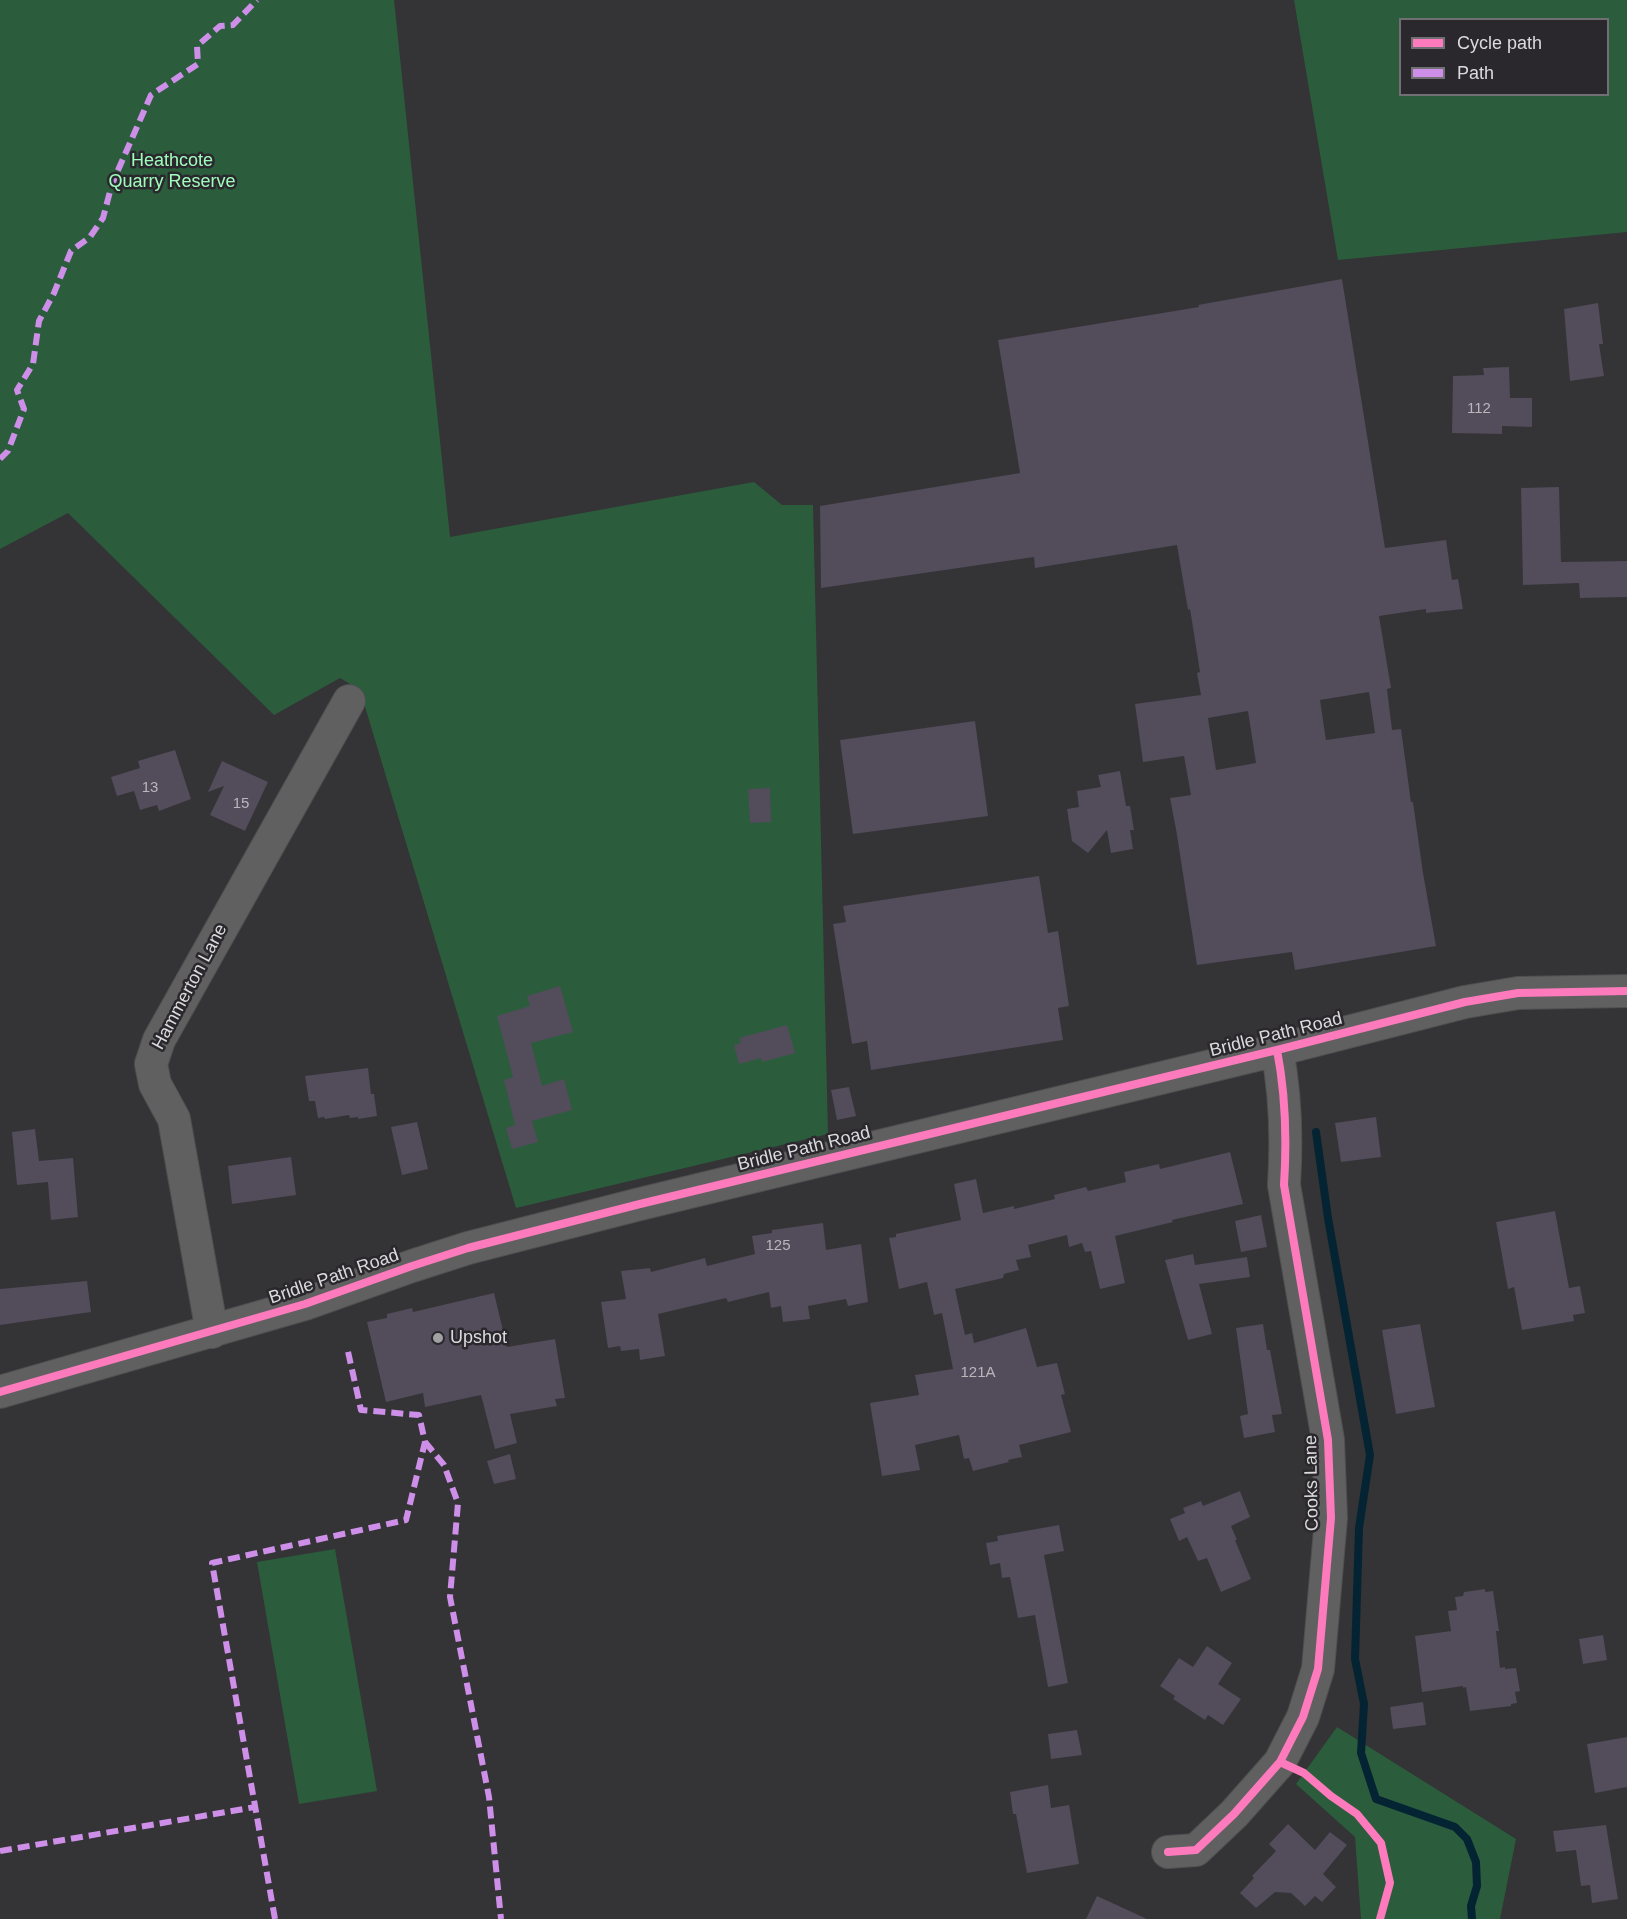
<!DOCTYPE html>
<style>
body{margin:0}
#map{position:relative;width:1627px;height:1919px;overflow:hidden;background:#343336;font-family:Helvetica,sans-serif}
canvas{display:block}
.legend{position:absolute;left:1399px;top:18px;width:210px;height:78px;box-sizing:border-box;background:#2a282d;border:2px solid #716f73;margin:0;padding:8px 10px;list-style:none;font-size:18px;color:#dbdadd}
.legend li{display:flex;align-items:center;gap:12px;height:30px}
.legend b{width:30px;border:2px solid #716f73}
</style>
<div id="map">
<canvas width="1627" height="1919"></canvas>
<ul class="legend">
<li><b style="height:8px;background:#fd7abc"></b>Cycle path</li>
<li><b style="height:8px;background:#ce8fe9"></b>Path</li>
</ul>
</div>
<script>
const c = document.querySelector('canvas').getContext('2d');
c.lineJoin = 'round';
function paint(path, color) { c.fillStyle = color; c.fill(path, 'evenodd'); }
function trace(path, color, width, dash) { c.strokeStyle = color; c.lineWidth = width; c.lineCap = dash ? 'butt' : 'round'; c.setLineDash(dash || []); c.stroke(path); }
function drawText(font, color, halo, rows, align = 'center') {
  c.font = font + ' Helvetica,sans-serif'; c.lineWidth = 5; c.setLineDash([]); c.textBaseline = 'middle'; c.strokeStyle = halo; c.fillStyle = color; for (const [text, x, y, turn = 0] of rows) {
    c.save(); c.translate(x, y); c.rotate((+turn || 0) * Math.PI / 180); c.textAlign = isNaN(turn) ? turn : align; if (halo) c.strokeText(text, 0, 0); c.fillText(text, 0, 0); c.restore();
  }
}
paint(new Path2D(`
 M 0,0 L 394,0 L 450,537 L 754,482 L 782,505 L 813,505 L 828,1134 L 516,1208 L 360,690 L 340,678 L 274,715 L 68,513 L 0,549 Z
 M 1294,0 L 1627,0 L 1627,232 L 1338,260 ZM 1400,20 L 1608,20 L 1608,94 L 1400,94 Z
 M 335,1549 L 377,1791 L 299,1804 L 257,1562 Z
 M 1337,1727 L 1516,1839 L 1500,1919 L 1361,1919 L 1355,1837 L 1296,1784 Z`), '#2b5d3d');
trace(new Path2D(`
 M 1316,1132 L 1328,1218 L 1370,1455 L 1359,1528 L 1355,1659 L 1364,1704 L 1361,1753 L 1376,1799 L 1455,1827 L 1467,1839 L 1476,1862 L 1477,1886 L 1471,1906 L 1472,1919`), '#052433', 8);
paint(new Path2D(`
 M 1342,279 L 1385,548 L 1446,540 L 1452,580 L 1458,579 L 1463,609 L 1426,613 L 1426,609 L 1379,616 L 1391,688 L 1387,689 L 1392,730 L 1401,729 L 1411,802 L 1413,802 L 1423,873 L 1436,946 L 1295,970 L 1292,952 L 1197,965 L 1177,835 L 1170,798 L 1191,795 L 1184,756 L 1143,762 L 1135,704 L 1201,695 L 1197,673 L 1200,672 L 1190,609 L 1188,610 L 1177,545 L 1035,568 L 1034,557 L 821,588 L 820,506 L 1020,473 L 998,340 L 1199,307 L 1198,305 ZM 1369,692 L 1375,733 L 1326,740 L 1320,700 ZM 1248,711 L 1256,763 L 1216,770 L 1208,718 Z
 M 1598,303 L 1603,344 L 1599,344 L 1604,376 L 1570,381 L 1564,309 Z
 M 1509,367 L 1510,398 L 1532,398 L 1532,427 L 1502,426 L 1502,434 L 1452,433 L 1453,376 L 1484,375 L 1483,368 Z
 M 1559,487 L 1561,562 L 1627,561 L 1627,597 L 1580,598 L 1579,583 L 1523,585 L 1521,488 Z
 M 975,721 L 988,816 L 853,834 L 840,740 Z
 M 175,750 L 191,799 L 159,811 L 157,805 L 140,810 L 134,791 L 117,796 L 111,777 L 140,768 L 138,761 Z
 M 222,761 L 268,782 L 245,831 L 210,815 L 224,786 L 208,792 Z
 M 1120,771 L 1126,806 L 1130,806 L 1134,830 L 1130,830 L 1133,849 L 1111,853 L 1107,830 L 1088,853 L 1072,841 L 1067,809 L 1079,807 L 1077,791 L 1101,787 L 1098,775 Z
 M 770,788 L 771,822 L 750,823 L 748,789 Z
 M 1039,876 L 1048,933 L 1058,931 L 1069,1006 L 1058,1008 L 1063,1040 L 871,1070 L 867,1041 L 852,1044 L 833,924 L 846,922 L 843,906 Z
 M 560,986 L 573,1032 L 531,1043 L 542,1086 L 564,1079 L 572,1110 L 532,1121 L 538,1142 L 512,1149 L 506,1128 L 515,1125 L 504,1080 L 513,1077 L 497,1016 L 530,1006 L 527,996 Z
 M 787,1025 L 795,1053 L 762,1062 L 761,1058 L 739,1064 L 734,1045 L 741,1043 L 739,1038 Z
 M 368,1068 L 371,1094 L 374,1094 L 377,1116 L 358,1119 L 358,1117 L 350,1118 L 349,1115 L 325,1119 L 324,1117 L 318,1118 L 315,1101 L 309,1101 L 305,1076 Z
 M 849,1087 L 856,1116 L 837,1120 L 831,1090 Z
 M 1376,1117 L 1381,1157 L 1341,1162 L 1335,1123 Z
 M 417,1122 L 428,1169 L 402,1175 L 391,1127 Z
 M 35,1129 L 39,1161 L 73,1158 L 78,1217 L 51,1220 L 48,1182 L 17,1185 L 12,1132 Z
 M 1230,1152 L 1243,1204 L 1172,1220 L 1173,1222 L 1115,1236 L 1125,1283 L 1100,1289 L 1091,1251 L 1085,1252 L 1082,1243 L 1069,1247 L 1067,1235 L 1028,1245 L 1031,1257 L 1016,1260 L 1019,1270 L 1004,1274 L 1003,1278 L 955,1289 L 965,1335 L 972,1333 L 974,1343 L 1026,1328 L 1037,1367 L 1057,1363 L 1065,1394 L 1061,1395 L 1071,1432 L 1019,1445 L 1022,1457 L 1008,1460 L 1009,1462 L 973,1471 L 969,1458 L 964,1459 L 959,1435 L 915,1445 L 920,1470 L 882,1476 L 870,1403 L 919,1395 L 915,1375 L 953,1369 L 942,1313 L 934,1315 L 927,1282 L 899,1289 L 889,1238 L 896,1237 L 896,1234 L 961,1220 L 954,1184 L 976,1179 L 983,1213 L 1014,1206 L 1014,1209 L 1055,1199 L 1054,1195 L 1086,1187 L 1088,1191 L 1126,1182 L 1124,1172 L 1159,1164 L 1160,1169 Z
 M 291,1157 L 296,1195 L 232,1204 L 228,1166 Z
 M 1555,1211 L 1569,1288 L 1580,1286 L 1585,1313 L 1573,1315 L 1574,1321 L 1522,1330 L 1514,1287 L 1508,1289 L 1496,1222 Z
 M 1261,1215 L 1267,1247 L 1241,1252 L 1235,1221 Z
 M 823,1223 L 826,1250 L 861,1244 L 868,1302 L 848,1306 L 846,1299 L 808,1306 L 810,1319 L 783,1322 L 781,1306 L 771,1308 L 769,1292 L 728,1302 L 726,1298 L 658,1314 L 665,1356 L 640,1360 L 639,1349 L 621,1351 L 620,1346 L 608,1348 L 601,1302 L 626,1299 L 621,1271 L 650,1268 L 651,1272 L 705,1258 L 707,1266 L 755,1254 L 752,1236 L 772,1233 L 772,1230 Z
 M 1193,1254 L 1195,1265 L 1247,1257 L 1250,1277 L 1199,1284 L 1212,1334 L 1188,1340 L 1165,1260 Z
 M 87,1281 L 91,1312 L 0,1325 L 0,1289 Z
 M 494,1293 L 507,1347 L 555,1339 L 565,1398 L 555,1399 L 557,1406 L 510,1414 L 517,1443 L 495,1449 L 481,1395 L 425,1407 L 423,1393 L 386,1402 L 367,1322 L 387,1318 L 387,1314 L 412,1308 L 413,1312 Z
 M 1263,1324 L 1267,1350 L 1270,1350 L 1282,1414 L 1272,1415 L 1275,1432 L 1244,1438 L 1240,1416 L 1248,1414 L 1236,1328 Z
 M 1420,1324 L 1435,1407 L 1396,1414 L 1382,1330 Z
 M 510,1454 L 516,1479 L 494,1484 L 487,1461 Z
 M 1240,1491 L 1250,1517 L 1231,1526 L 1237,1540 L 1235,1540 L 1251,1579 L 1221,1592 L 1207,1558 L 1198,1561 L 1187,1537 L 1179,1541 L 1170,1519 L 1185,1513 L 1183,1508 L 1201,1501 L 1203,1506 Z
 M 1059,1525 L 1064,1551 L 1044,1555 L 1068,1683 L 1048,1687 L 1035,1615 L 1018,1618 L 1010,1577 L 1002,1578 L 1000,1563 L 990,1565 L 986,1543 L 998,1541 L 997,1536 Z
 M 1485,1589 L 1485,1592 L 1493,1591 L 1499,1631 L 1496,1631 L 1500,1668 L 1505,1667 L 1505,1669 L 1516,1668 L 1520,1691 L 1515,1692 L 1517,1703 L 1511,1704 L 1511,1706 L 1470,1711 L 1466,1687 L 1463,1688 L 1463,1686 L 1422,1692 L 1415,1636 L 1451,1631 L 1448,1611 L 1457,1610 L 1455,1597 L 1463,1596 L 1464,1592 Z
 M 1603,1635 L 1607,1660 L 1583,1664 L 1579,1639 Z
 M 1207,1646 L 1232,1663 L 1218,1684 L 1241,1699 L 1223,1725 L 1208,1715 L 1205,1720 L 1173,1699 L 1175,1696 L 1160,1686 L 1179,1658 L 1193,1667 Z
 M 1423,1702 L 1426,1725 L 1393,1729 L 1390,1707 Z
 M 1077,1730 L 1082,1755 L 1051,1759 L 1048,1734 Z
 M 1627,1737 L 1627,1787 L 1595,1793 L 1587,1744 Z
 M 1048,1785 L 1051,1808 L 1069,1805 L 1079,1864 L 1027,1873 L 1016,1814 L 1013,1814 L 1010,1792 Z
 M 1288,1824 L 1315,1850 L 1330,1832 L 1347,1845 L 1323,1874 L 1336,1887 L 1322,1902 L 1315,1896 L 1305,1906 L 1291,1893 L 1275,1892 L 1256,1908 L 1240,1893 L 1254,1878 L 1252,1876 L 1276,1851 L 1269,1844 Z
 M 1606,1825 L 1618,1899 L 1592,1903 L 1590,1885 L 1581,1886 L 1576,1850 L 1556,1852 L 1553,1831 Z
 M 1097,1896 L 1147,1919 L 1086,1919 Z`), '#524c5b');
const minor = new Path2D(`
 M 212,1332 L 174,1119 L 155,1084 L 151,1064 L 159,1040 L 349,701
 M 0,1392 L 305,1304 L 412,1266 L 468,1248 L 640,1204 L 1277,1050 L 1465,1002 L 1518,993 L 1627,991
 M 1168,1852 L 1196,1850 L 1234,1814 L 1280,1762 L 1303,1717 L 1318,1669 L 1331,1518 L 1328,1440 L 1284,1185 C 1287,1138 1286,1096 1277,1050`);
trace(minor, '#4f4f50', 34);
trace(minor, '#616060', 32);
trace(new Path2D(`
 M 0,459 L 8,451 L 24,409 L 17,390 L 33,364 L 39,321 L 54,293 L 71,251 L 90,237 L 103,218 L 112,184 L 151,95 L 198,64 L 197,46 L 220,26 L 233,25 L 257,0
 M 425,1442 L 444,1465 L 458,1503 L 450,1597 L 489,1797 L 501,1919
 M 0,1851 L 255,1807
 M 275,1919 L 212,1563 L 406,1520 L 425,1442 L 419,1415 L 361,1410 L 347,1347`), '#ce8fe9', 6, [12, 6]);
trace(new Path2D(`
 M 0,1392 L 305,1304 L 412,1266 L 468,1248 L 640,1204 L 1277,1050 L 1465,1002 L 1518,993 L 1627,991
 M 1280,1762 L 1304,1773 L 1331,1796 L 1357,1814 L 1381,1843 L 1390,1883 L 1380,1919
 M 1168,1852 L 1196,1850 L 1234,1814 L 1280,1762 L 1303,1717 L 1318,1669 L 1331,1518 L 1328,1440 L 1284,1185 C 1287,1138 1286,1096 1277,1050`), '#fd7abc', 8);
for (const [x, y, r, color] of [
 [438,1338,6,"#a1a0a3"]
]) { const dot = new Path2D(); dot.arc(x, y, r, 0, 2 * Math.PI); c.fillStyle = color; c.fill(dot); trace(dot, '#2a282d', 2); }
drawText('15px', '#b9b6bc', null, [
 ["112",1479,409],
 ["13",150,788],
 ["15",241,804],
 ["125",778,1246],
 ["121A",978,1373]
]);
drawText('18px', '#9ffdbc', '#2a282d', [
 ["Heathcote",172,161],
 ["Quarry Reserve",172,182]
]);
drawText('18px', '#dbdadd', '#2a282d', [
 ["Hammerton Lane",190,987,-62],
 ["Bridle Path Road",1276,1035,-14],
 ["Bridle Path Road",804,1149,-14],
 ["Bridle Path Road",334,1277,-19],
 ["Cooks Lane",1312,1483,-91]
]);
drawText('18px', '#dbdadd', '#2a282d', [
 ["Upshot",450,1338]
], 'left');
</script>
